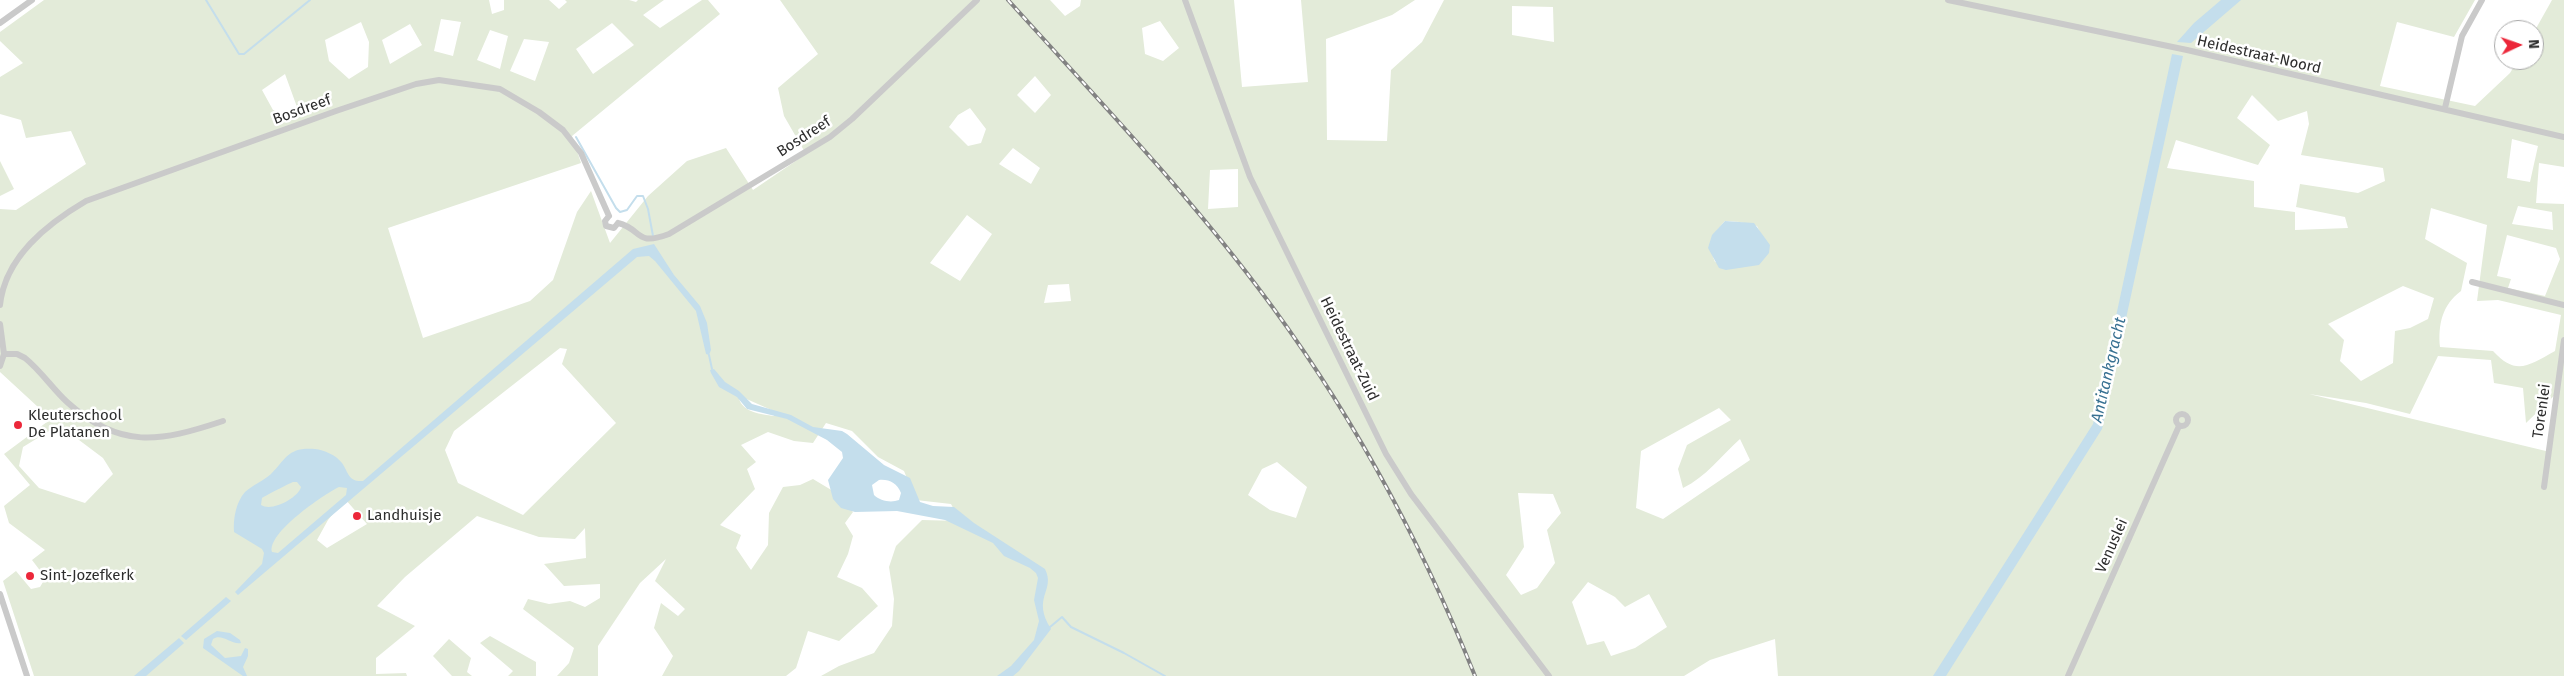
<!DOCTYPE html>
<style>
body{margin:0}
#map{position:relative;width:2564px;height:676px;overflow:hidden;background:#fff;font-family:"Fira Sans",sans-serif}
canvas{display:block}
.north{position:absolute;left:2494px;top:20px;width:50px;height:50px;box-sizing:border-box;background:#fff;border:1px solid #ababab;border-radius:50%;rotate:87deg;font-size:14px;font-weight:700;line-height:20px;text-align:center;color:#2d2d2d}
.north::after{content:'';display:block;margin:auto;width:18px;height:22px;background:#ec273a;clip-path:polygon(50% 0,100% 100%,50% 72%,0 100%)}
</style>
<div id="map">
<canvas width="2564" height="676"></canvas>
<div class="north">N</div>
</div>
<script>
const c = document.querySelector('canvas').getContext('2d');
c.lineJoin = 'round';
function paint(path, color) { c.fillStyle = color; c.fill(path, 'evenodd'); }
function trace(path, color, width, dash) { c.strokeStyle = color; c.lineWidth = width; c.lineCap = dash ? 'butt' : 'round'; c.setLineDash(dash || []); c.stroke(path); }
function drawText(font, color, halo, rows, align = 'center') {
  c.font = font + ' "Fira Sans",sans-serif'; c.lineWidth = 5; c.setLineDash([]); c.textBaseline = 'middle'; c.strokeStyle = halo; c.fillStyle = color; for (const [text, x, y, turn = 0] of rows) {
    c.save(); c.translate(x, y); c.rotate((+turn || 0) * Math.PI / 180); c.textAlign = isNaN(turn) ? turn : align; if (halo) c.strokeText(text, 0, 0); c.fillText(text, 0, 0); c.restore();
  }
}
paint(new Path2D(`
 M 44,0 L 489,0 L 492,14 L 504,10 L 504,0 L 549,0 L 559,9 L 567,2 L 565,0 L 629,0 L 636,2 L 638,0 L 664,0 L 643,15 L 660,28 L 702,0 L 708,0 L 720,14 L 572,136 L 581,163 L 388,228 L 423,338 L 530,301 L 553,280 L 577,212 L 591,191 L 610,243 L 648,196 L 687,161 L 726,148 L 753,190 L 806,154 L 784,116 L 778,88 L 818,54 L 780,0 L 1050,0 L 1065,16 L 1080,6 L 1081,0 L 1234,0 L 1242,87 L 1308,82 L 1301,0 L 1415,0 L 1392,15 L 1326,39 L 1327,140 L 1387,141 L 1391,70 L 1422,42 L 1444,0 L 2475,0 L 2454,37 L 2397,22 L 2380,86 L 2475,106 L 2510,73 L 2518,60 L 2534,60 L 2534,32 L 2552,0 L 2564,0 L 2564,167 L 2539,163 L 2536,203 L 2564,204 L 2564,676 L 1778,676 L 1775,639 L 1710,660 L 1684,676 L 821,676 L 839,666 L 874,653 L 892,626 L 894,599 L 889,567 L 896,546 L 922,520 L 960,521 L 951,504 L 916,500 L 904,471 L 878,457 L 852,431 L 826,423 L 813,443 L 794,441 L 768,432 L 741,445 L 756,462 L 747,469 L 755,489 L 720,525 L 741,535 L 736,548 L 751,570 L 768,545 L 769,513 L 783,487 L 800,485 L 813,479 L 833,491 L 853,512 L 845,523 L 853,536 L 848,554 L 837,577 L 862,588 L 878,606 L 839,641 L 808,631 L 796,668 L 786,676 L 662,676 L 673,656 L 654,628 L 661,603 L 678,616 L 685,609 L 655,581 L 666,559 L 640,583 L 598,646 L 598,676 L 557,676 L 569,663 L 574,648 L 523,609 L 528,599 L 549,604 L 570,601 L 585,607 L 600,598 L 600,584 L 564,586 L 544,564 L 586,558 L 585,528 L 575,539 L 539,537 L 477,516 L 405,577 L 377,606 L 415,626 L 376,658 L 376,674 L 406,673 L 407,676 L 34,676 L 3,581 L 16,571 L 31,589 L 40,587 L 43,582 L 41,579 L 48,581 L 32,560 L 45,550 L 9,523 L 4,506 L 30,485 L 4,454 L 51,419 L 0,372 L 0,209 L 16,210 L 86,164 L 71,131 L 26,138 L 21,120 L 0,114 L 0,77 L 23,63 L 0,41 L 0,32 ZM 1512,6 L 1553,7 L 1554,42 L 1512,35 ZM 441,19 L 461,22 L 453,56 L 434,51 ZM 1160,21 L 1179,48 L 1163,61 L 1145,54 L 1142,28 ZM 361,22 L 369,42 L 368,67 L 349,79 L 329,61 L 325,40 ZM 612,23 L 634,45 L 593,74 L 576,49 ZM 410,24 L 422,45 L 390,64 L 382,40 ZM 490,30 L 508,36 L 500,69 L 477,60 ZM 524,39 L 549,42 L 535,81 L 510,71 ZM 285,74 L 297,107 L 287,116 L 273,110 L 262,90 ZM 1035,76 L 1051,95 L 1035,113 L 1017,95 ZM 2252,95 L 2278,121 L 2307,111 L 2309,124 L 2301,155 L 2383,168 L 2385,181 L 2358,193 L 2300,184 L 2296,207 L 2345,217 L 2348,228 L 2295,230 L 2295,212 L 2254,207 L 2254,181 L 2167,168 L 2176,140 L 2258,165 L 2270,145 L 2237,118 ZM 970,108 L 986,129 L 981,143 L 968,146 L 949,127 L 958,115 ZM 2512,139 L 2538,146 L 2530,182 L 2507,178 ZM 1013,148 L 1040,168 L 1031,184 L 999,164 ZM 1238,169 L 1238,207 L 1208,209 L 1210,170 ZM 2518,206 L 2552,212 L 2553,230 L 2512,224 ZM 2431,208 L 2487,225 L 2477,301 L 2498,300 L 2561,315 L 2555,351 C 2528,366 2516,376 2493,351 L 2440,347 C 2438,325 2442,305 2461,291 L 2467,263 L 2425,239 ZM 967,215 L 992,234 L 960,281 L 930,263 ZM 1725,221 L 1740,222 L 1757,226 L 1769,252 C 1751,271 1739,267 1715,262 C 1707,241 1711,237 1725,221 ZM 2507,235 L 2556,248 L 2560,259 L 2545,296 L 2508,288 L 2511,279 L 2497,276 ZM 1069,284 L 1071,301 L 1044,303 L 1048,285 ZM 2403,286 L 2434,298 L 2428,319 L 2410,328 L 2395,331 L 2393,363 L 2361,381 L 2340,361 L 2344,340 L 2328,324 ZM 560,348 L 567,349 L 562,364 L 616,423 L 523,515 L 458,483 L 445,450 L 454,431 ZM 2438,356 L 2491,360 L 2494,383 L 2523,388 L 2526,423 L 2558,392 L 2550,452 L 2309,394 L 2366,403 L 2410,414 ZM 742,397 L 776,412 L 774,416 C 761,414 744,413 739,399 ZM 1719,408 L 1731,420 L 1687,445 L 1678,469 L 1683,488 C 1706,477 1721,456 1740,439 L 1750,460 L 1663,519 L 1636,508 L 1641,451 ZM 59,425 L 103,458 L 113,474 L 85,503 L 39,488 L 19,466 L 23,447 ZM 1277,462 L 1307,487 L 1296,518 L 1270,510 L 1248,495 L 1262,469 ZM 1518,493 L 1553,494 L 1561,513 L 1547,530 L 1555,563 L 1537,588 L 1521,595 L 1506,575 L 1524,547 ZM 345,499 L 367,524 L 327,548 L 317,540 L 328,520 ZM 1588,582 L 1615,597 L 1625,607 L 1649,594 L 1667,627 L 1635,648 L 1611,656 L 1604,641 L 1587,645 L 1572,602 Z
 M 0,161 L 14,189 L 0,196 Z
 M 490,636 L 536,662 L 536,676 L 508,676 L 513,671 L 480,643 Z
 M 449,639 L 471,658 L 467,672 L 472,676 L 452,676 L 433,656 Z`), '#e3ebd9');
paint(new Path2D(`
 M 2221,0 L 2241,0 L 2191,43 L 2177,42 L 2194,23 Z
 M 2172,54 L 2183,56 L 2102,429 L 1946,676 L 1933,676 L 2093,424 Z
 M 1725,221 L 1754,223 L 1770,245 L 1769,253 L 1759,265 L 1726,270 L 1719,268 L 1708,248 L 1712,235 Z
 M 654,244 L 674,275 L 700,306 L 707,323 L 711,350 L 709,355 L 706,354 L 696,311 L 655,261 L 649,256 L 637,257 L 238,595 L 235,592 L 262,564 L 264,553 L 262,549 L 234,532 C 233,519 236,502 245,492 C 253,485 263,481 271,474 C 287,458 288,447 315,449 C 324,450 336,455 342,463 C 349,473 348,482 363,481 L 633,249 ZM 293,482 L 297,482 L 301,487 C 298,498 272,512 261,505 L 262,498 C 265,496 288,484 293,482 ZM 339,487 L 347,488 L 346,495 L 278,553 L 272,552 C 267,533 323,495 339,487 Z
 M 714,369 L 725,382 L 739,391 L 752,404 L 791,415 L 813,427 L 842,431 L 847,434 L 884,465 L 910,478 L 920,502 L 933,506 L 954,507 L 974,523 L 1045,569 C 1056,591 1031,597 1051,629 L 1019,671 L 1013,676 L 997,676 L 1011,666 L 1034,640 L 1039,621 L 1034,600 L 1038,578 L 1036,573 L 1030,568 L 1004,556 L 993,543 L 945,520 L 897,511 L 855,512 L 841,508 L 833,499 L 828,480 L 843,458 L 842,452 L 827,440 L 787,419 L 747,409 L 737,397 L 719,387 L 711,373 L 710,370 ZM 879,480 C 889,479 897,483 901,493 L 899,500 C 891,503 880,501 874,495 L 872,485 Z
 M 226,597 L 231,601 L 186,640 L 181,636 Z
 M 217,631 L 230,633 L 240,640 L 241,643 C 231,645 222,633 213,639 L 211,645 L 225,658 L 241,656 L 245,648 L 248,649 L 248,656 L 243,667 L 247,676 L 243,676 L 203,648 L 204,639 Z
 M 179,638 L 184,643 L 183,644 L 146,676 L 134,676 Z`), '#c4deec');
trace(new Path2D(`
 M 206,0 L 239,54 L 244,54 L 310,0
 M 576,137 L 616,208 L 620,212 L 627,210 L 637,196 L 643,196 L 648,209 L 653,236
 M 709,355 L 712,369
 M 1050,627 L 1062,617 L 1071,627 L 1124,653 L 1165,676`), '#c4deec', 2);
trace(new Path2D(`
 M 1185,0 L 1250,177 L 1386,454 L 1411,494 L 1549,676
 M 1948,0 L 2187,50 L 2564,137
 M 0,23 L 32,0
 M 2445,108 L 2462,36 L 2482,0
 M 609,216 L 605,221 L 606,226 L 614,228 L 618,223
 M 618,223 C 643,229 634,247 669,234 L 830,137 L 852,119 L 977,0
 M 2472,282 L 2564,305
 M 0,305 C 5,257 47,224 86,201 L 336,111 L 416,84 L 439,80 L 500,89 L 539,112 L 563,130 L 581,153 L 609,216
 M 0,324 L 4,354 L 0,366
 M 4,354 L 17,354 L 25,358 C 41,371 52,388 67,402 C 120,450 160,442 223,421
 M2176 420a6 6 0 1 1 12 0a6 6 0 1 1-12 0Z
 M 2544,487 L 2564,340
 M 0,594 L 27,676
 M 2068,676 L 2179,426`), '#cacaca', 6);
const rail = new Path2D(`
 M 1008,0 C 1092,93 1180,185 1256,285 C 1346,403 1420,539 1475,676`);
trace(rail, '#828282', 4);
trace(rail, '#fff', 2, [5.5]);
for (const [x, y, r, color] of [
 [18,425,5,"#ec273a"],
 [357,516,5,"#ec273a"],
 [30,576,5,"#ec273a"]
]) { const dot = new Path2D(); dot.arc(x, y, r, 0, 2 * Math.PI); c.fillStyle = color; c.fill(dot); trace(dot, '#fff', 2); }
drawText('15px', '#2d2d2d', '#fff', [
 ["Heidestraat-Noord",2259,55,13],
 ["Bosdreef",302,110,-20],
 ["Bosdreef",804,137,-33],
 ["Heidestraat-Zuid",1349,349,64],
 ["Torenlei",2542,411,-82],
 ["Venuslei",2112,546,-66]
]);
drawText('15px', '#2d2d2d', '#fff', [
 ["Kleuterschool",28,416],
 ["De Platanen",28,433],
 ["Landhuisje",367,516],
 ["Sint-Jozefkerk",40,576]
], 'left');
drawText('italic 16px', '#387192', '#fff', [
 ["Antitankgracht",2109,370,-77]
]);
</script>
